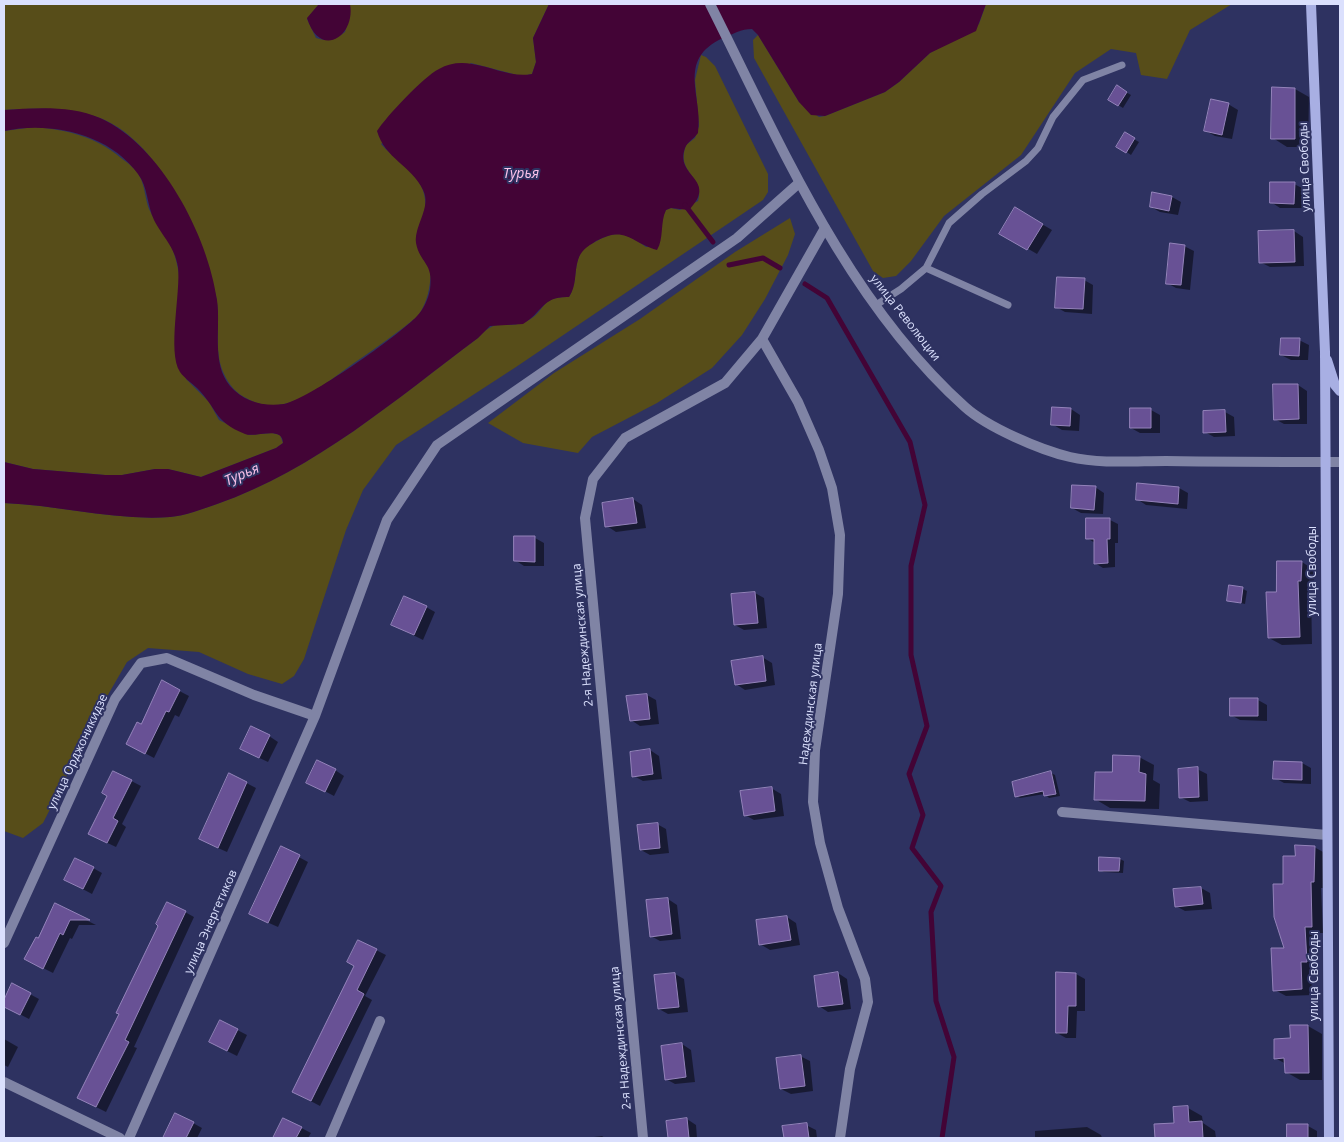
<!DOCTYPE html>
<meta charset="utf-8">
<style>
body{margin:0}
#map{position:relative;width:1344px;height:1142px;overflow:hidden;background:#2e3261;font-family:"Open Sans",sans-serif}
canvas{display:block}
.frame{position:absolute;inset:0;border:5px solid #dbe0fd;pointer-events:none}
</style>
<div id="map">
<canvas width="1344" height="1142"></canvas>
<div class="frame"></div>
</div>
<script>
const c = document.querySelector('canvas').getContext('2d');
c.lineJoin = 'round';
function paint(path, color) { c.fillStyle = color; c.fill(path, 'evenodd'); }
function trace(path, color, width, dash) { c.strokeStyle = color; c.lineWidth = width; c.lineCap = dash ? 'butt' : 'round'; c.setLineDash(dash || []); c.stroke(path); }
function drawText(font, color, halo, rows, align = 'center') {
  c.font = font + ' "Open Sans",sans-serif'; c.lineWidth = 4; c.setLineDash([]); c.textBaseline = 'middle'; c.strokeStyle = halo; c.fillStyle = color; for (const [text, x, y, turn = 0] of rows) {
    c.save(); c.translate(x, y); c.rotate((+turn || 0) * Math.PI / 180); c.textAlign = isNaN(turn) ? turn : align; if (halo) c.strokeText(text, 0, 0); c.fillText(text, 0, 0); c.restore();
  }
}
paint(new Path2D(`
 M 4,4 L 319,4 L 307,19 L 316,38 C 328,42 335,40 345,32 L 350,15 L 350,4 L 549,4 L 533,38 L 536,62 L 532,74 L 521,76 L 471,63 L 381,144 C 394,159 420,174 424,194 C 432,227 399,228 431,270 C 430,288 428,301 418,316 C 397,333 376,348 354,363 C 324,384 285,421 246,398 C 236,393 229,385 224,374 C 213,351 221,321 216,296 C 204,238 158,137 97,117 C 67,107 35,108 4,110 Z
 M 986,4 L 1232,4 L 1190,30 L 1167,79 L 1141,75 L 1136,53 L 1111,49 L 1075,73 L 1021,155 L 944,216 L 911,261 L 896,276 L 883,278 L 873,271 L 754,58 L 753,40 L 758,35 L 799,102 L 819,117 L 825,116 L 885,92 L 899,82 L 930,53 L 979,24 Z
 M 701,55 L 706,57 L 715,66 L 768,174 L 768,192 L 763,200 L 516,367 L 396,445 L 363,490 L 346,530 L 304,659 L 294,676 L 282,684 L 248,674 L 199,652 L 148,648 L 127,662 L 109,693 L 43,823 L 23,838 L 4,831 L 4,503 C 59,505 114,521 170,517 C 185,516 202,509 217,504 C 315,470 396,399 478,338 C 498,315 506,331 527,321 C 547,311 539,296 569,297 C 578,283 573,266 581,252 C 583,248 589,245 593,243 C 617,229 625,232 646,247 L 659,246 L 661,219 L 666,210 L 671,208 L 680,210 L 698,201 C 706,176 675,174 686,145 L 695,138 L 699,126 L 695,80 Z
 M 34,127 C 67,130 95,136 121,158 C 128,163 136,169 140,177 C 145,187 145,198 149,209 C 155,223 167,234 172,248 C 185,279 184,344 186,379 L 209,402 L 219,420 L 249,435 L 272,433 L 280,435 L 283,443 L 276,448 L 201,477 L 168,469 L 155,469 L 122,475 L 105,475 L 33,469 L 4,462 L 4,131 Z
 M 790,218 L 795,234 L 788,255 L 765,299 L 742,335 L 712,368 L 657,403 L 592,437 L 578,453 L 523,443 L 488,423 L 554,373 L 640,319 L 735,252 Z`), '#574d19');
paint(new Path2D(`
 M 319,4 L 350,4 C 356,36 320,60 307,18 Z
 M 549,4 L 986,4 L 976,31 L 930,53 L 899,82 L 885,92 L 825,116 L 811,115 L 799,102 L 758,35 L 752,29 C 741,29 733,34 723,38 C 675,60 704,97 698,133 C 694,139 687,142 685,148 C 674,177 719,179 689,210 L 671,208 L 666,210 C 660,222 664,239 657,250 C 630,242 626,225 596,241 C 587,247 581,250 578,260 C 574,273 577,285 569,297 C 542,296 543,312 523,324 L 490,326 L 478,338 C 396,399 315,470 217,504 C 202,509 185,516 170,517 C 114,521 59,505 4,503 L 4,462 L 33,469 L 105,475 L 122,475 L 155,469 L 168,469 L 201,477 L 276,448 L 283,443 C 283,425 255,438 245,434 C 213,421 218,409 197,388 C 191,382 185,379 180,372 C 167,352 181,292 178,267 C 175,247 162,236 154,220 C 147,205 148,187 138,174 C 109,133 49,121 4,131 L 4,110 C 34,108 71,105 100,118 C 161,145 208,236 217,300 C 221,328 211,363 230,386 C 244,402 264,407 284,404 C 307,400 400,335 417,316 C 424,309 428,299 430,290 C 434,262 420,264 416,243 C 414,225 432,207 423,190 C 411,165 385,159 377,131 C 387,116 423,77 439,69 C 449,63 461,62 472,64 C 493,67 512,78 532,74 L 536,62 L 533,38 Z`), '#430436');
paint(new Path2D(`
 M 1117,87 L 1131,95 L 1123,108 L 1110,100 Z
 M 1295,89 L 1309,97 L 1308,147 L 1287,147 L 1273,138 Z
 M 1228,104 L 1238,110 L 1232,139 L 1215,136 L 1206,131 Z
 M 1125,134 L 1139,142 L 1131,155 L 1118,146 Z
 M 1294,184 L 1304,189 L 1303,208 L 1280,208 L 1271,202 Z
 M 1172,197 L 1181,202 L 1178,215 L 1160,212 L 1151,207 Z
 M 1016,209 L 1052,230 L 1037,254 L 1001,233 Z
 M 1294,231 L 1303,237 L 1304,266 L 1270,267 L 1260,262 Z
 M 1184,246 L 1194,251 L 1190,290 L 1176,288 L 1167,283 Z
 M 1084,280 L 1093,285 L 1092,314 L 1065,312 L 1056,307 Z
 M 1299,340 L 1309,345 L 1308,360 L 1291,360 L 1281,355 Z
 M 1298,385 L 1307,391 L 1307,424 L 1284,424 L 1275,419 Z
 M 1054,408 L 1071,409 L 1080,415 L 1079,431 L 1062,430 L 1052,424 Z
 M 1151,410 L 1160,415 L 1160,433 L 1140,433 L 1131,428 Z
 M 1225,412 L 1234,417 L 1235,436 L 1214,437 L 1205,432 Z
 M 1138,484 L 1179,488 L 1188,493 L 1187,509 L 1146,505 L 1137,499 Z
 M 1095,487 L 1104,493 L 1103,514 L 1081,513 L 1072,508 Z
 M 633,499 L 642,505 L 646,528 L 616,532 L 607,526 Z
 M 1110,520 L 1118,524 L 1118,543 L 1115,543 L 1115,567 L 1103,568 L 1095,563 L 1095,543 L 1087,538 Z
 M 535,538 L 544,543 L 544,566 L 524,566 L 515,560 Z
 M 1302,562 L 1314,570 L 1314,588 L 1311,588 L 1312,644 L 1282,645 L 1269,638 L 1277,593 Z
 M 1243,589 L 1247,591 L 1245,604 L 1228,600 Z
 M 755,593 L 764,598 L 767,628 L 744,630 L 735,625 Z
 M 426,607 L 435,612 L 423,640 L 393,625 Z
 M 762,657 L 772,663 L 775,685 L 745,690 L 736,684 Z
 M 162,682 L 189,696 L 179,717 L 175,715 L 154,758 L 137,749 L 141,725 Z
 M 647,695 L 656,700 L 659,724 L 640,726 L 631,720 Z
 M 1258,700 L 1267,705 L 1267,721 L 1240,720 L 1231,715 Z
 M 269,736 L 278,742 L 268,762 L 251,754 Z
 M 650,750 L 659,756 L 662,779 L 643,781 L 634,776 Z
 M 1139,757 L 1154,765 L 1153,780 L 1160,784 L 1159,809 L 1110,808 L 1095,799 L 1114,773 Z
 M 1302,763 L 1311,768 L 1311,784 L 1284,783 L 1275,778 Z
 M 1197,769 L 1207,774 L 1208,801 L 1190,802 L 1180,797 Z
 M 335,770 L 344,776 L 334,796 L 317,787 Z
 M 114,772 L 141,786 L 122,824 L 126,827 L 116,847 L 99,839 Z
 M 1051,773 L 1055,775 L 1060,796 L 1049,798 L 1045,794 L 1020,798 L 1016,796 Z
 M 229,774 L 256,788 L 227,852 L 209,844 Z
 M 771,788 L 781,794 L 784,816 L 754,820 L 745,815 Z
 M 657,824 L 666,829 L 669,853 L 650,855 L 641,850 Z
 M 1314,847 L 1325,853 L 1325,888 L 1321,888 L 1323,933 L 1316,933 L 1317,968 L 1311,968 L 1313,995 L 1286,996 L 1275,990 L 1286,949 L 1284,885 L 1296,857 Z
 M 282,848 L 308,862 L 278,927 L 260,919 Z
 M 1120,859 L 1124,861 L 1123,873 L 1104,872 L 1100,870 Z
 M 93,868 L 102,873 L 92,894 L 75,885 Z
 M 1201,888 L 1210,893 L 1212,909 L 1185,911 L 1176,906 Z
 M 668,899 L 677,905 L 681,939 L 660,941 L 651,936 Z
 M 56,905 L 96,925 L 79,925 L 72,939 L 70,938 L 53,973 L 35,964 L 39,940 Z
 M 185,912 L 194,917 L 134,1047 L 137,1048 L 106,1112 L 88,1103 L 121,1014 L 160,925 Z
 M 787,917 L 796,923 L 800,945 L 770,950 L 760,944 Z
 M 376,950 L 386,955 L 365,996 L 372,1000 L 320,1106 L 303,1097 Z
 M 838,973 L 847,979 L 851,1009 L 828,1012 L 819,1006 L 815,977 Z
 M 675,974 L 684,979 L 688,1012 L 668,1014 L 659,1009 Z
 M 1057,974 L 1076,974 L 1085,979 L 1085,1011 L 1077,1011 L 1076,1038 L 1066,1038 L 1057,1033 Z
 M 13,985 L 39,999 L 29,1019 L 4,1006 Z
 M 220,1021 L 247,1035 L 237,1056 L 219,1047 Z
 M 1308,1026 L 1322,1034 L 1322,1080 L 1300,1080 L 1286,1072 L 1286,1064 L 1275,1058 Z
 M 4,1039 L 18,1047 L 8,1067 L 4,1065 Z
 M 682,1044 L 691,1050 L 695,1082 L 675,1084 L 666,1079 Z
 M 800,1056 L 810,1061 L 813,1091 L 791,1094 L 781,1089 Z
 M 1188,1108 L 1202,1116 L 1203,1123 L 1215,1131 L 1216,1138 L 1156,1138 L 1155,1125 L 1175,1124 Z
 M 284,1119 L 311,1133 L 308,1138 L 275,1138 Z
 M 687,1119 L 696,1125 L 697,1138 L 670,1138 L 668,1122 Z
 M 193,1123 L 202,1128 L 197,1138 L 172,1138 L 166,1135 Z
 M 806,1125 L 816,1130 L 817,1138 L 785,1138 L 783,1127 Z
 M 1288,1125 L 1308,1126 L 1317,1131 L 1317,1138 L 1288,1138 Z
 M 1087,1127 L 1101,1135 L 1102,1138 L 1035,1138 L 1035,1131 Z
 M 602,1136 L 605,1138 L 586,1138 Z`), '#0007');
trace(new Path2D(`
 M 685,205 L 713,242
 M 729,265 L 763,258 L 780,268
 M 805,284 L 827,298 L 910,442 L 925,505 L 911,566 L 911,655 L 927,726 L 909,774 L 923,815 L 912,848 L 941,886 L 931,912 L 936,1001 L 954,1057 L 942,1138`), '#430436', 5);
const building = new Path2D(`
 M 1117,85 L 1127,92 L 1118,106 L 1108,100 Z
 M 1272,87 L 1295,88 L 1295,139 L 1271,139 Z
 M 1211,99 L 1229,103 L 1222,135 L 1204,131 Z
 M 1125,132 L 1135,138 L 1126,153 L 1116,147 Z
 M 1270,182 L 1295,182 L 1294,204 L 1270,203 Z
 M 1152,192 L 1172,196 L 1169,211 L 1150,207 Z
 M 1015,207 L 1043,224 L 1027,250 L 999,234 Z
 M 1294,230 L 1295,262 L 1259,263 L 1258,231 Z
 M 1170,243 L 1185,245 L 1181,285 L 1166,284 Z
 M 1057,277 L 1085,278 L 1083,309 L 1055,308 Z
 M 1281,338 L 1300,338 L 1299,356 L 1280,355 Z
 M 1273,384 L 1298,384 L 1299,419 L 1274,420 Z
 M 1052,407 L 1071,408 L 1070,426 L 1051,425 Z
 M 1130,408 L 1151,408 L 1151,428 L 1130,428 Z
 M 1225,410 L 1226,432 L 1203,433 L 1203,411 Z
 M 1137,483 L 1179,487 L 1178,504 L 1136,500 Z
 M 1072,485 L 1096,486 L 1094,510 L 1071,508 Z
 M 633,498 L 637,523 L 605,527 L 602,503 Z
 M 1086,518 L 1110,518 L 1110,539 L 1107,539 L 1108,563 L 1094,564 L 1094,539 L 1086,539 Z
 M 514,536 L 535,536 L 535,562 L 514,561 Z
 M 1277,561 L 1302,561 L 1301,581 L 1298,581 L 1300,637 L 1268,638 L 1266,592 L 1276,592 Z
 M 1229,585 L 1243,587 L 1241,603 L 1227,601 Z
 M 755,592 L 758,623 L 734,625 L 731,594 Z
 M 404,596 L 427,606 L 414,635 L 391,625 Z
 M 763,656 L 766,681 L 735,685 L 731,661 Z
 M 162,680 L 180,690 L 169,712 L 166,711 L 145,754 L 126,744 L 137,722 L 141,724 Z
 M 647,694 L 650,719 L 630,721 L 626,696 Z
 M 1230,698 L 1258,698 L 1258,716 L 1230,716 Z
 M 251,726 L 270,735 L 259,758 L 240,749 Z
 M 650,749 L 653,774 L 632,777 L 630,752 Z
 M 1113,755 L 1140,756 L 1139,772 L 1146,774 L 1145,801 L 1094,800 L 1095,772 L 1112,772 Z
 M 317,760 L 336,769 L 325,792 L 306,783 Z
 M 1274,761 L 1302,762 L 1302,780 L 1273,779 Z
 M 1198,767 L 1199,797 L 1179,798 L 1178,769 Z
 M 113,771 L 132,780 L 113,818 L 118,821 L 107,843 L 88,834 L 107,796 L 102,793 Z
 M 1051,771 L 1056,794 L 1044,796 L 1043,791 L 1015,797 L 1012,782 Z
 M 229,773 L 247,782 L 218,848 L 199,839 Z
 M 772,787 L 775,811 L 744,816 L 740,791 Z
 M 658,823 L 660,848 L 640,850 L 637,825 Z
 M 1295,845 L 1315,846 L 1314,882 L 1311,882 L 1312,927 L 1305,927 L 1307,962 L 1301,962 L 1302,989 L 1273,991 L 1271,948 L 1284,948 L 1274,917 L 1273,884 L 1283,884 L 1283,856 L 1295,856 Z
 M 281,846 L 300,855 L 268,923 L 249,914 Z
 M 1099,857 L 1120,858 L 1119,871 L 1099,871 Z
 M 75,858 L 94,867 L 83,889 L 64,880 Z
 M 1201,887 L 1203,904 L 1175,907 L 1173,889 Z
 M 668,898 L 672,934 L 650,937 L 646,900 Z
 M 167,902 L 186,911 L 125,1040 L 129,1042 L 96,1107 L 77,1098 L 119,1014 L 116,1013 L 158,926 L 156,924 Z
 M 55,903 L 90,920 L 70,920 L 63,935 L 60,933 L 43,969 L 24,959 L 36,937 L 38,938 Z
 M 787,916 L 791,940 L 759,945 L 756,920 Z
 M 358,940 L 377,949 L 357,990 L 364,994 L 311,1101 L 292,1092 L 354,966 L 347,962 Z
 M 838,972 L 843,1004 L 818,1007 L 814,976 Z
 M 1056,972 L 1076,973 L 1076,1006 L 1068,1006 L 1067,1033 L 1056,1033 Z
 M 675,973 L 679,1007 L 658,1009 L 654,975 Z
 M 12,983 L 31,993 L 20,1015 L 4,1007 L 4,1000 Z
 M 220,1020 L 238,1029 L 227,1051 L 209,1042 Z
 M 1290,1025 L 1308,1025 L 1309,1073 L 1285,1073 L 1284,1058 L 1274,1059 L 1274,1039 L 1290,1038 Z
 M 682,1043 L 686,1077 L 665,1080 L 661,1046 Z
 M 801,1055 L 805,1086 L 780,1089 L 776,1058 Z
 M 1188,1106 L 1189,1122 L 1202,1121 L 1203,1138 L 1155,1138 L 1154,1124 L 1174,1123 L 1173,1107 Z
 M 175,1113 L 194,1122 L 186,1138 L 163,1138 Z
 M 283,1118 L 302,1127 L 296,1138 L 273,1138 Z
 M 687,1118 L 689,1138 L 668,1138 L 666,1121 Z
 M 807,1123 L 809,1138 L 784,1138 L 782,1126 Z
 M 1287,1124 L 1308,1124 L 1308,1138 L 1287,1138 Z`);
paint(building, '#685195');
trace(building, '#9483ba', 1);
trace(new Path2D(`
 M 926,268 L 1008,305
 M 876,305 L 901,289 L 926,268 L 949,223 L 982,194 L 1026,161 L 1038,148 L 1053,117 L 1083,80 L 1122,65`), '#8084a5', 7);
trace(new Path2D(`
 M 762,339 L 798,402 L 819,450 L 832,488 L 840,535 L 838,594 L 815,750 L 813,802 L 820,843 L 838,908 L 865,979 L 868,1002 L 850,1069 L 840,1138
 M 1062,812 L 1327,835
 M 4,943 L 115,699 L 141,663 L 167,658 L 254,695 L 315,716
 M 4,1082 L 120,1138
 M 129,1138 L 315,716 L 387,520 L 437,445 L 737,238 L 799,183
 M 330,1138 L 380,1021
 M 643,1138 L 585,518 L 593,479 L 625,438 L 725,383 L 762,339 L 825,228`), '#8084a5', 10);
trace(new Path2D(`
 M 710,4 C 780,143 846,300 965,407 C 987,427 1040,450 1070,457 C 1100,464 1135,461 1166,461 C 1224,462 1282,462 1340,462`), '#8084a5', 10);
trace(new Path2D(`
 M 1311,4 L 1325,352 L 1329,1138
 M 1327,360 L 1335,385 L 1340,391`), '#a8afe3', 10);
drawText('12px', '#dbe0fd', '#2e3261', [
 ["улица Свободы",1305,167,-92],
 ["улица Революции",905,318,52],
 ["улица Свободы",1313,571,-90],
 ["2-я Надеждинская улица",583,635,-95],
 ["Надеждинская улица",811,704,-83],
 ["улица Орджоникидзе",78,752,-65],
 ["улица Энергетиков",211,922,-66],
 ["улица Свободы",1315,976,-90],
 ["2-я Надеждинская улица",621,1038,-95]
]);
drawText('italic 14px', '#fdc3eb', '#2e3261', [
 ["Турья",521,174],
 ["Турья",242,475,-23]
]);
</script>
